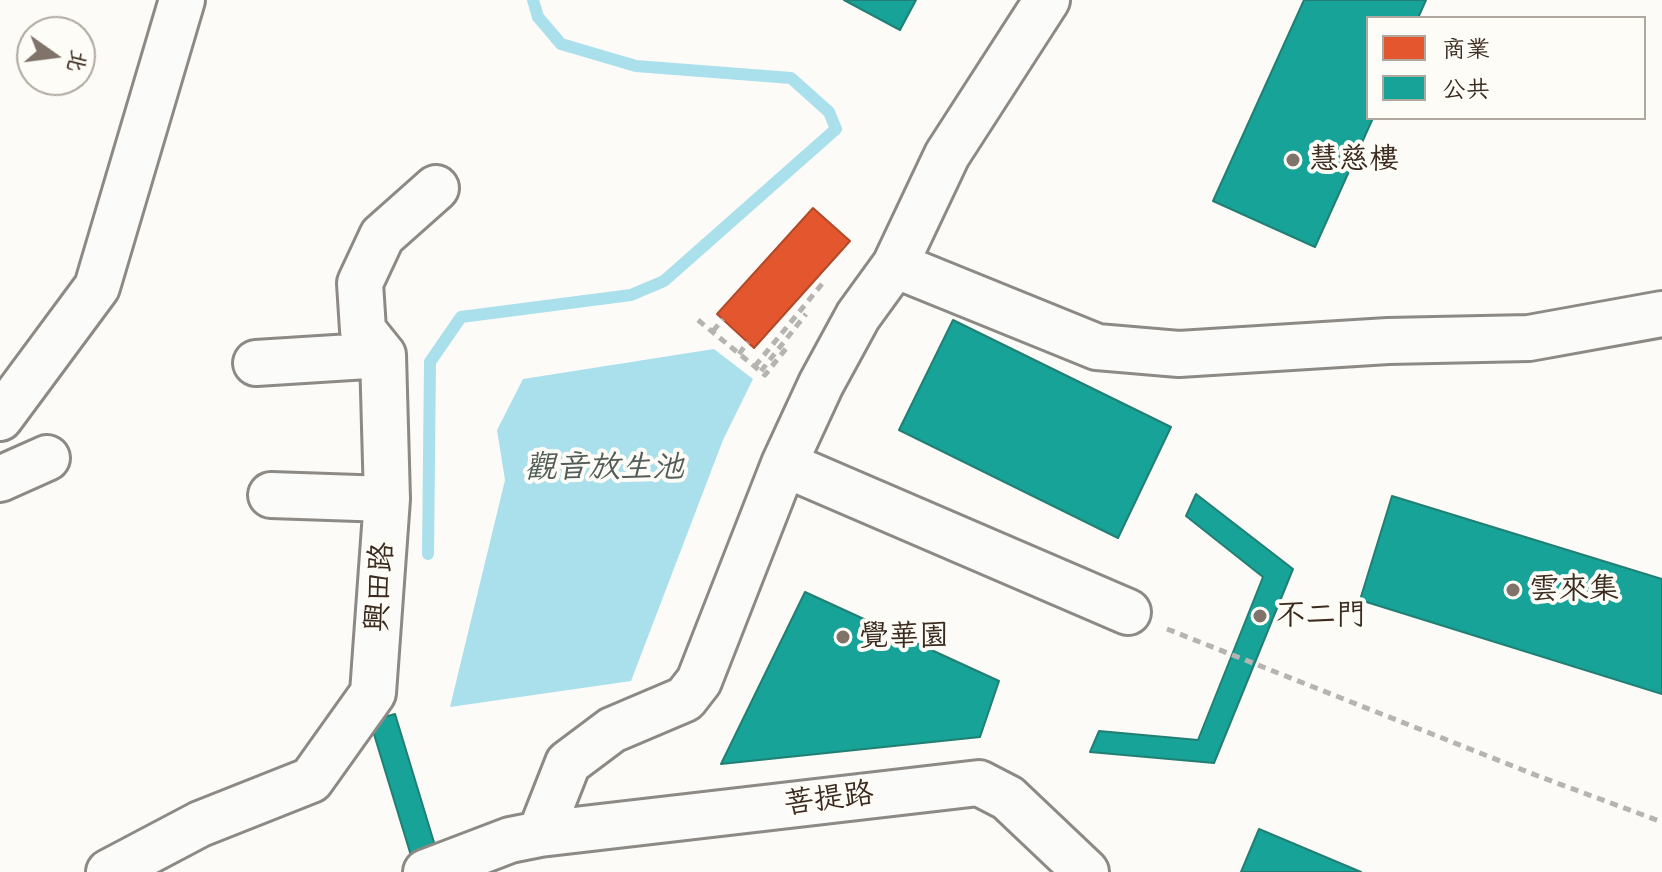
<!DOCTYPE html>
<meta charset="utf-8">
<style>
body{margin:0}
#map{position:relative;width:1662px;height:872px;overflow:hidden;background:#fcfbf8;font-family:Itim,"LXGW WenKai TC",sans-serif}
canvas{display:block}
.legend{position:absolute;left:1366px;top:16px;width:280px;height:104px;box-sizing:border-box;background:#fdfcf7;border:2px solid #afa8a0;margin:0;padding:10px 14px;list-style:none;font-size:24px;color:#3b2a1e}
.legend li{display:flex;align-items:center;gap:16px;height:40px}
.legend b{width:40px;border:2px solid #afa8a0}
.north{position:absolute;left:16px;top:16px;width:80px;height:80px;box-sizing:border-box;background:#fdfcf7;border:2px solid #afa8a0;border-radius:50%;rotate:104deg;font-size:22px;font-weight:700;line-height:32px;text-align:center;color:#3b2a1e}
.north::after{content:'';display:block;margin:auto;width:28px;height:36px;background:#7f736a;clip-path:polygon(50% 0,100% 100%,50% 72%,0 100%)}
</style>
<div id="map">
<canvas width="1662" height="872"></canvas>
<ul class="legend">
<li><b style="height:22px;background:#e4572e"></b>商業</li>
<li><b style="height:22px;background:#17a398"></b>公共</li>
</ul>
<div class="north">北</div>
</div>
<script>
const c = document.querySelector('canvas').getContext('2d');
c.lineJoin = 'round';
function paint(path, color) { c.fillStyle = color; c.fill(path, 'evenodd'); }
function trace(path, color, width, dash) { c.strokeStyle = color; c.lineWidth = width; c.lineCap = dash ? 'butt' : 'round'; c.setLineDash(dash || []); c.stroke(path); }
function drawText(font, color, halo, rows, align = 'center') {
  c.font = font + ' Itim,"LXGW WenKai TC",sans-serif'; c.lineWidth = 8; c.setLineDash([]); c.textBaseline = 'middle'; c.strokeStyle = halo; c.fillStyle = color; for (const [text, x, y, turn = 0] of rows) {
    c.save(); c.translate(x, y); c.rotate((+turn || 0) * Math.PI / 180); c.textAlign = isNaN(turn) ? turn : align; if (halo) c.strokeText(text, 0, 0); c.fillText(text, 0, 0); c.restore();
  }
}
paint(new Path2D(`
 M 714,349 L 753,379 L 723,440 L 631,681 L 450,707 L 505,480 L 497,430 L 523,379 Z`), '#aadfec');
const shops = new Path2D(`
 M 813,208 L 850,241 L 754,348 L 717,314 Z`);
paint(shops, '#e4572e');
trace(shops, '#b14a29', 2);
const public = new Path2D(`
 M 844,0 L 916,0 L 900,30 Z
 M 1304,0 L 1426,0 L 1418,18 L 1368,18 L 1368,118 L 1373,118 L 1315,247 L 1213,201 Z
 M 953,320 L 1171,427 L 1118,538 L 899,430 Z
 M 1196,494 L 1293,569 L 1214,763 L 1090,752 L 1099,731 L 1198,740 L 1263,577 L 1186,516 Z
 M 1392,496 L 1662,579 L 1662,694 L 1360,600 Z
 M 805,592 L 999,681 L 980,737 L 721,764 Z
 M 395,714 L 443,872 L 416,872 L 370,721 Z
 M 1259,829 L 1361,872 L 1241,872 Z`);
paint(public, '#17a398');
trace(public, '#227f73', 2);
trace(new Path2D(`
 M 428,554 L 430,362 L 461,317 L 631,295 L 664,281 L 836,129 L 829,112 L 791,78 L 636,66 L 561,44 L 538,17 L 533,0`), '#aadfec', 12);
const minor = new Path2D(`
 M 895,265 L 1097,347 L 1179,354 L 1388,341 L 1529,338 L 1662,314
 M 256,363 L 383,355
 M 0,418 L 97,287 L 182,0
 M 784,464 L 1128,612
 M 0,479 L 47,458
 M 271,495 L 387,499
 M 540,834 L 568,763 L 612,730 L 685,699 L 699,681 L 784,464 L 821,384 L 858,316 L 895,265 L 947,155 L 1047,0
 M 109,872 L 200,824 L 311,780 L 373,693 L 387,499 L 383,355 L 363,330 L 360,283 L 382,236 L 436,188
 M 426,872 L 510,840 L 540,834 L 979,783 L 1008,798 L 1086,872`);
trace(minor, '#8d8985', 50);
trace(new Path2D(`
 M 698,320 L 765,375 L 788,346
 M 713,331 L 723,319
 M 739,354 L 748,342
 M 755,366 L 822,284
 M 761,371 L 806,314
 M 1167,629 L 1538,776 L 1662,822`), '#b6b4b1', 5, [8, 6]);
trace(minor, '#fbfbf9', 44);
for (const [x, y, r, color] of [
 [1293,160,8,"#7f736a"],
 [1513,590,8,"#7f736a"],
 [1260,616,8,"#7f736a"],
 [843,637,8,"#7f736a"]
]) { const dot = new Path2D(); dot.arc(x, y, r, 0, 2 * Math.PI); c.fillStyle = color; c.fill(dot); trace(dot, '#fdfcf7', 3); }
drawText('30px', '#3b2a1e', '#fdfcf7', [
 ["慧慈樓",1309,160],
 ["雲來集",1529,590],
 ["不二門",1276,616],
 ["覺華園",859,637]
], 'left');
drawText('30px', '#3b2a1e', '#fdfcf7', [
 ["興田路",381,587,-86],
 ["菩提路",829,800,-7]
]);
drawText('italic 32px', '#525d5a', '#fdfcf7', [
 ["觀音放生池",604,469]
]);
</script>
